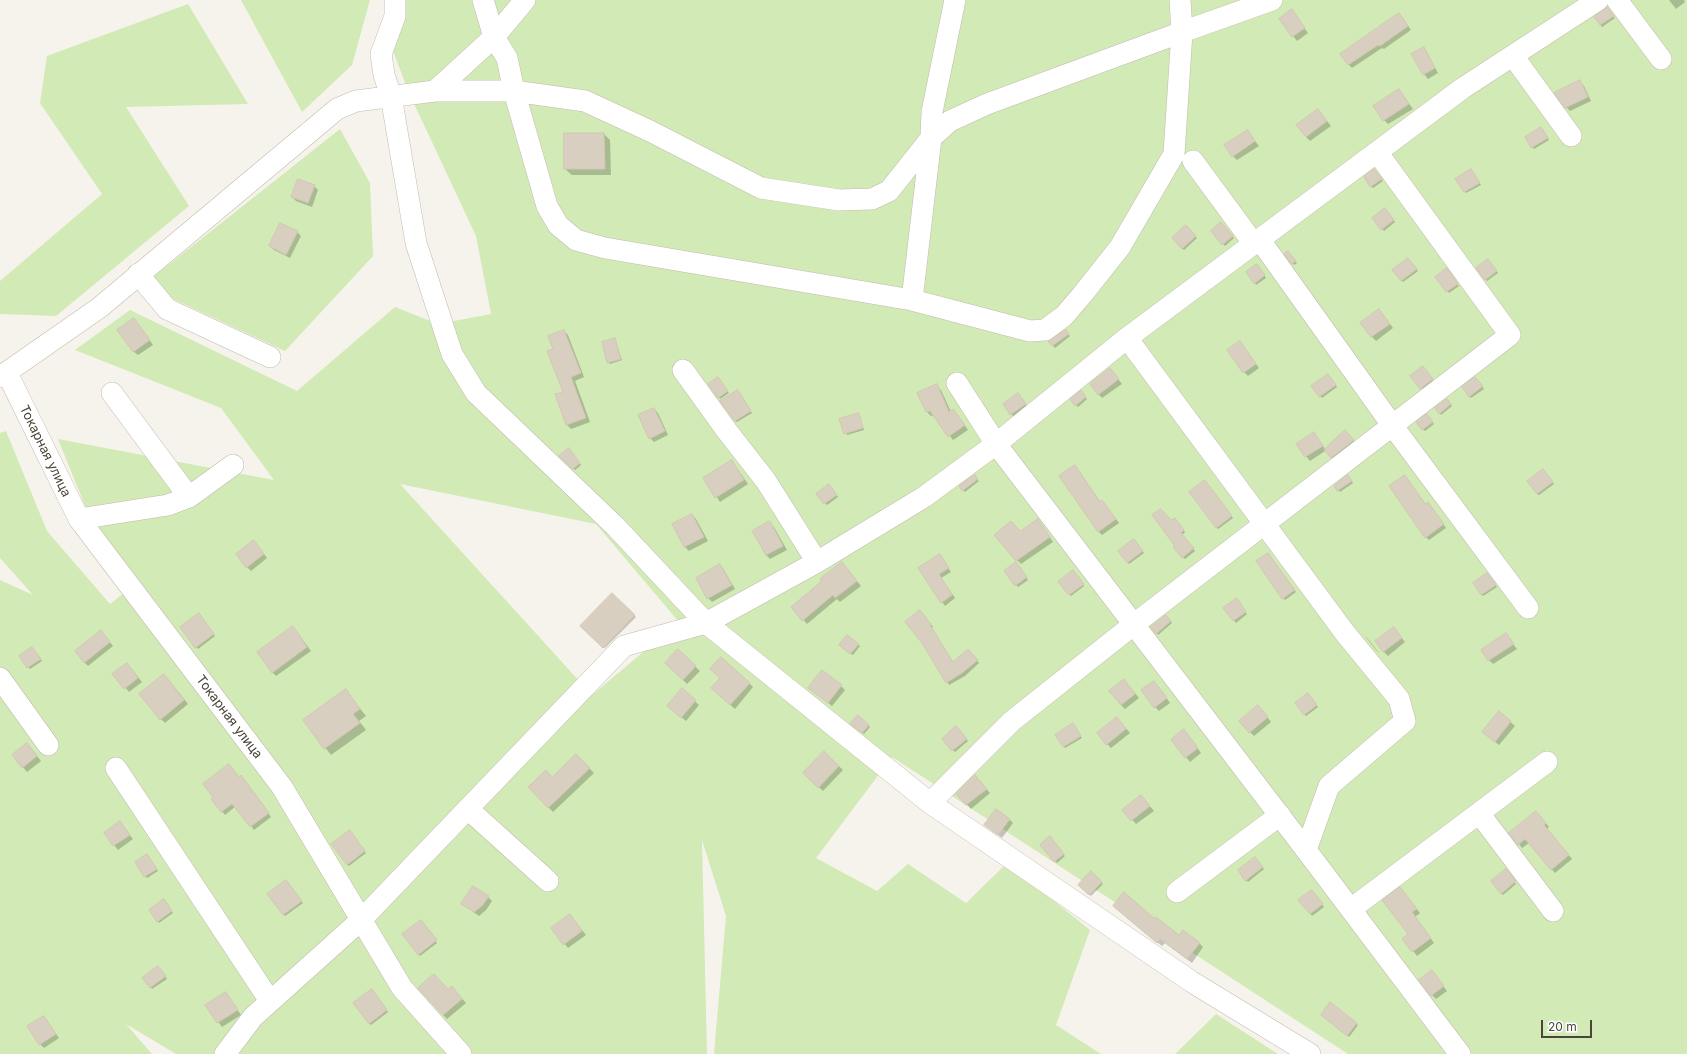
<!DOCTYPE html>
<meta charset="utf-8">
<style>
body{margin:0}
#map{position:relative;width:1687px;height:1054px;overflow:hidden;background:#f6f3ec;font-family:Inter,sans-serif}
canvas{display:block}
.scale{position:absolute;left:1541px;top:1020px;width:51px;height:18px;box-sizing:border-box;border:2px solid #4b4439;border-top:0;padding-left:5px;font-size:12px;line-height:14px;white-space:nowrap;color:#4b4439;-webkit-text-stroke:3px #fff;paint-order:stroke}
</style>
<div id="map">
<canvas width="1687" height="1054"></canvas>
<div class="scale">20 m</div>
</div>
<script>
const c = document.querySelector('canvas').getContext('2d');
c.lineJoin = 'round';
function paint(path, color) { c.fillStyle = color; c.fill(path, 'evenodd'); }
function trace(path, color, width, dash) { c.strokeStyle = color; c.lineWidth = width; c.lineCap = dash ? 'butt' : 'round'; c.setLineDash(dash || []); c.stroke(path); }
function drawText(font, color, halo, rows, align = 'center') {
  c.font = font + ' Inter,sans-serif'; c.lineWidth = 3; c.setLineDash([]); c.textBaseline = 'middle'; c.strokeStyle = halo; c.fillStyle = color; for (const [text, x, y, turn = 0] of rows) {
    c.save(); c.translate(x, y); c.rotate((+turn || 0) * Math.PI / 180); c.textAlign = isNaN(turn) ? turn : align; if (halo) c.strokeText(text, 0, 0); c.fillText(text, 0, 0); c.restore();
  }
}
paint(new Path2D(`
 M 241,0 L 370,0 L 352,65 L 302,112 Z
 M 390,0 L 1687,0 L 1687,1054 L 1348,1054 L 892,757 L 816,858 L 877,891 L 908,864 L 966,903 L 1007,863 L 1090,930 L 1056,1025 L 1101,1054 L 714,1054 L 726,916 L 702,840 L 707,1054 L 176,1054 L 126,1024 L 152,1054 L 0,1054 L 0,580 L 33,595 L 0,558 L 0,433 L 6,431 L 47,531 L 110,604 L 134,585 L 90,518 L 58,439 L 274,480 L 221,408 L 75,350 L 130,310 L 297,391 L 395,307 L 438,324 L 491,314 L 476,236 L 409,93 L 388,38 ZM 400,484 L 596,524 L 679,622 L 592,695 Z
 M 188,4 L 248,104 L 126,107 L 189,206 L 56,316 L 0,314 L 0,281 L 102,194 L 40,103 L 47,56 Z
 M 340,129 L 370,183 L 373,256 L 285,351 L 143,285 Z
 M 1216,1014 L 1278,1054 L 1175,1054 Z`), '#d2eab5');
paint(new Path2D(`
 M 1669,0 L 1684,0 L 1685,2 L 1676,9 Z
 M 1609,10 L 1615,18 L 1602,27 L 1595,17 Z
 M 1292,11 L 1308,33 L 1297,41 L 1280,19 Z
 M 1402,17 L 1411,30 L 1384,49 L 1382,48 L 1352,68 L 1349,65 L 1342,54 Z
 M 1423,49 L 1427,53 L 1438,73 L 1428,79 L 1424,74 Z
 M 1580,82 L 1584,86 L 1591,101 L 1570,111 L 1566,107 Z
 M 1399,90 L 1413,109 L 1388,124 L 1384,120 Z
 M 1318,110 L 1331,126 L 1310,141 L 1306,137 Z
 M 1543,130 L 1549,140 L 1534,149 L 1526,138 Z
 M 1247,131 L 1259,146 L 1237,160 L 1233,156 Z
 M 565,134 L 604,134 L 610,140 L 611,175 L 572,175 L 565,169 Z
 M 1376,172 L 1383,181 L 1373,188 L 1371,186 Z
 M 1473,172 L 1481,185 L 1466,193 L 1457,179 Z
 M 314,186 L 318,190 L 312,207 L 296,201 L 292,197 Z
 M 1386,211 L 1395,222 L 1384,231 L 1373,218 Z
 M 1221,224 L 1234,238 L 1225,246 L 1212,231 Z
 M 1186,226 L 1197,238 L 1184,250 L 1173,238 Z
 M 297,232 L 301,236 L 290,258 L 274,250 L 270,246 Z
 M 1286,254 L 1290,254 L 1297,263 L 1294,265 Z
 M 1410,261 L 1418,271 L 1403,282 L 1393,270 Z
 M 1490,262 L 1498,273 L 1487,281 L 1485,279 Z
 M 1259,267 L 1266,278 L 1256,285 L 1255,283 Z
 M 1448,271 L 1459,286 L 1449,293 L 1436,277 Z
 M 1383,315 L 1393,328 L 1376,341 L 1372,337 Z
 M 134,319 L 153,345 L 138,355 L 133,351 Z
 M 564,331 L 568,335 L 584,377 L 575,381 L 590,422 L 571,429 L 567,425 L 556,395 L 564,392 L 554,349 Z
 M 1067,333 L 1070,336 L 1055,348 L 1050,341 Z
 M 615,339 L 622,360 L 610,364 L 608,362 Z
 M 1240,342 L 1259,368 L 1248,376 L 1244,372 Z
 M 1110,369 L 1122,384 L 1102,398 L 1098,394 Z
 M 1424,369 L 1434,382 L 1423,390 L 1412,376 Z
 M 1330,377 L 1337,387 L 1322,398 L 1313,387 Z
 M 719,380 L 729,393 L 720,399 L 719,397 Z
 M 1477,380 L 1484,389 L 1471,398 L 1470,396 Z
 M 936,385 L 941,390 L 951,412 L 953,410 L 957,414 L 968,430 L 953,440 L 934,415 L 931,416 L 927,412 L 918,394 Z
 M 1081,392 L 1087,399 L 1078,407 L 1076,405 Z
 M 739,393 L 752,413 L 737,422 L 735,421 Z
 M 1020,396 L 1027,406 L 1013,416 L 1011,414 Z
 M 1449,402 L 1452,406 L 1441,415 L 1440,413 Z
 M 654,409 L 658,413 L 668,435 L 654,442 L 650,438 Z
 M 858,414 L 864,430 L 847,435 L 841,420 Z
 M 1427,416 L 1434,424 L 1425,431 L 1417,423 Z
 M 1345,432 L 1357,444 L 1335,461 L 1325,451 L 1310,461 L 1297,445 L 1314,434 L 1326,450 Z
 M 570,451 L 581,465 L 575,470 L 560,456 Z
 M 732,461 L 748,484 L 720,502 L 704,478 Z
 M 1075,466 L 1101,503 L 1102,502 L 1106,506 L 1119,523 L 1102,535 L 1098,531 Z
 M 1545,472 L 1554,484 L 1539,495 L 1537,494 Z
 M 974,476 L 979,481 L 965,492 L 960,487 Z
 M 1350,478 L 1353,483 L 1340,492 L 1338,490 Z
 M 1408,480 L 1426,505 L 1431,507 L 1446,528 L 1429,540 L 1426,537 Z
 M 1206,483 L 1233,518 L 1218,529 L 1216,527 Z
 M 831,487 L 838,497 L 827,505 L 818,494 Z
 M 692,515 L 696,519 L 708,541 L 689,551 L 685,547 L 674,524 Z
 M 1176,521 L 1185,532 L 1182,535 L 1195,551 L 1185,559 L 1174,547 L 1176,546 L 1171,522 Z
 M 770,523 L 774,527 L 787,550 L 770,559 L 766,555 L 754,532 Z
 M 1042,525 L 1053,542 L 1021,564 L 1017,560 L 1021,532 Z
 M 1135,542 L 1144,553 L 1129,564 L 1119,551 Z
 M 258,546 L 267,558 L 251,571 L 247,567 Z
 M 1268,554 L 1296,592 L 1285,600 L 1257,561 Z
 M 939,555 L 951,572 L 941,578 L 955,598 L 945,606 L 919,568 Z
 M 842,563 L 861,586 L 840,602 L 837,599 L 807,624 L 792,607 Z
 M 1017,565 L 1028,580 L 1018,587 L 1005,571 Z
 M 720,566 L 724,570 L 735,589 L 712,602 L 708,598 Z
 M 1075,574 L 1084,586 L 1071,596 L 1060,582 Z
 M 1489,576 L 1497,587 L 1483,596 L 1474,583 Z
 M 612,594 L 636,617 L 605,648 L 582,626 Z
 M 1238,602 L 1247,614 L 1236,623 L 1225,608 Z
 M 923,614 L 933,627 L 932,628 L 953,663 L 971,653 L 979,663 L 965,676 L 949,685 L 923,643 Z
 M 200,616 L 215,636 L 198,649 L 196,647 Z
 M 1168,618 L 1172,623 L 1158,635 L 1157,633 Z
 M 1394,628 L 1405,642 L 1388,656 L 1384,652 Z
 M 297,632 L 311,651 L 276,676 L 272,672 Z
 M 1364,635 L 1368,639 L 1380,654 L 1376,650 Z
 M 1506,635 L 1517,649 L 1493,664 L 1489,660 Z
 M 105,636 L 113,646 L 88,666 L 84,662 Z
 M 858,644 L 860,646 L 853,655 L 842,647 Z
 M 34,650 L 42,661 L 30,669 L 20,656 Z
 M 678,650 L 700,671 L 687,684 L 666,663 Z
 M 131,668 L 142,682 L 129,692 L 114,674 Z
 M 721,678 L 749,683 L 753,687 L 735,709 L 716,692 Z
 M 168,679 L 188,704 L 165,723 L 161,719 Z
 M 1124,680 L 1139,698 L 1125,709 L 1121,705 Z
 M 841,686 L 845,690 L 832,706 L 814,692 Z
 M 1158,686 L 1170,703 L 1159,711 L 1155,707 Z
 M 345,690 L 366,716 L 359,721 L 366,730 L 331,755 L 304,720 Z
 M 683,690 L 699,705 L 686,721 L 673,710 Z
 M 1309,696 L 1318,707 L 1306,716 L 1304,714 Z
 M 1262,710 L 1271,722 L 1254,736 L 1250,732 Z
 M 1499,712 L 1515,726 L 1499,745 L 1487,736 Z
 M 858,717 L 870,727 L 864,734 L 854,725 Z
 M 1117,718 L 1130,733 L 1111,748 L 1107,744 Z
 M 1074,726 L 1082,738 L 1065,748 L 1064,747 Z
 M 956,728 L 968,741 L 955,752 L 943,739 Z
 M 1188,735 L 1201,753 L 1190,762 L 1172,740 Z
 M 31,748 L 41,761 L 27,772 L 13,755 Z
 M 824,752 L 843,770 L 823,791 L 804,773 Z
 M 576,755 L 594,773 L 553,812 L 529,787 L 552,778 Z
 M 241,776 L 271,817 L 254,830 L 236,806 L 225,815 L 212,799 Z
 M 975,776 L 990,793 L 971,809 L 958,794 Z
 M 1141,796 L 1154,811 L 1136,824 L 1124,810 Z
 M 1540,816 L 1549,827 L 1547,829 L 1572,859 L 1555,873 L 1529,843 L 1522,848 L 1519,844 Z
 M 1009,819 L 1013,823 L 1002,838 L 985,825 Z
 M 120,823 L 133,839 L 118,850 L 105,833 Z
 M 351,833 L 366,853 L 349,866 L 347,864 Z
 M 1049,838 L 1065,856 L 1057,863 L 1041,845 Z
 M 148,857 L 158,871 L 147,878 L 136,863 Z
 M 1257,860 L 1264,869 L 1248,882 L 1246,880 Z
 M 1506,870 L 1516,884 L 1503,895 L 1492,882 Z
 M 1091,873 L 1103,884 L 1091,896 L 1080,885 Z
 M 288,883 L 303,903 L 285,916 L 283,914 Z
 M 1313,893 L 1324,907 L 1312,916 L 1300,900 Z
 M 1404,893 L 1420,913 L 1415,917 L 1434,943 L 1417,956 L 1404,939 L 1410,934 Z
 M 488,897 L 492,901 L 486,910 L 479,916 L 462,904 Z
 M 166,902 L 173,913 L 159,923 L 158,921 Z
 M 1118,910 L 1155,920 L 1179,937 L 1199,943 L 1203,947 L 1192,963 L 1165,943 L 1162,946 Z
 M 570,915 L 586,935 L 568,948 L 552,928 Z
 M 423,923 L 437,943 L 420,956 L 419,954 Z
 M 160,969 L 167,979 L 152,989 L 144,978 Z
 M 1432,971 L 1447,991 L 1436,999 L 1432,995 Z
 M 448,991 L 456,992 L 466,1003 L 447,1019 L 443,1015 Z
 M 373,992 L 388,1012 L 371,1025 L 369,1023 Z
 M 226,993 L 241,1015 L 222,1027 L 206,1005 Z
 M 44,1017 L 59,1038 L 44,1048 L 40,1044 Z
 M 1324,1017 L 1356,1024 L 1358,1025 L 1349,1037 Z`), '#0003');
const building = new Path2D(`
 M 1607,7 L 1614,16 L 1600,25 L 1594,17 Z
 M 1292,9 L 1305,28 L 1292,37 L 1279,19 Z
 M 1399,13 L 1408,26 L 1380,46 L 1378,45 L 1348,65 L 1340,54 Z
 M 1424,47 L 1435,68 L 1423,75 L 1411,54 Z
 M 1580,80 L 1588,97 L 1565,108 L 1554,93 Z
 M 1399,89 L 1409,104 L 1383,121 L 1373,106 Z
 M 1318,109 L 1327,121 L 1306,137 L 1296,125 Z
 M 1541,127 L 1548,138 L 1531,148 L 1525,137 Z
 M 1248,130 L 1255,141 L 1232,157 L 1224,145 Z
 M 564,133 L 604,133 L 605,169 L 564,169 Z
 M 1374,169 L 1382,179 L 1370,187 L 1364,177 Z
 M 1471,169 L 1480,183 L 1464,192 L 1455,179 Z
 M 298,179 L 315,185 L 308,203 L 291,197 Z
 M 1385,208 L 1394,220 L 1381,230 L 1372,218 Z
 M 1221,222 L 1233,236 L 1222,245 L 1211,231 Z
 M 280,223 L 298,231 L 286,255 L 269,246 Z
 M 1186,225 L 1196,236 L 1182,249 L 1172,238 Z
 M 1288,251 L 1296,261 L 1292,264 L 1284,254 Z
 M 1408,258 L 1417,269 L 1401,281 L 1392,270 Z
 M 1488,259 L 1497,271 L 1485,280 L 1476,268 Z
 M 1257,264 L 1265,275 L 1254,284 L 1246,272 Z
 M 1447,268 L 1458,284 L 1446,292 L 1435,277 Z
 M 1379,309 L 1390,324 L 1371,337 L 1360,323 Z
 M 134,318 L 150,340 L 133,352 L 117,330 Z
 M 564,330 L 581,373 L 571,377 L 586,418 L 566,425 L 555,394 L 563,392 L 547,351 L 553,349 L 548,336 Z
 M 1066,330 L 1069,334 L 1052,346 L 1048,341 Z
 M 615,338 L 621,359 L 607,363 L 602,342 Z
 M 1240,341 L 1256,364 L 1243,373 L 1227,350 Z
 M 1423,366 L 1433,379 L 1420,389 L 1410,376 Z
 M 1110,368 L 1119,379 L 1098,395 L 1090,384 Z
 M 1328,374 L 1336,385 L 1319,397 L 1311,386 Z
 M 718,377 L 728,391 L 718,398 L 708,384 Z
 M 1475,377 L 1483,386 L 1469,397 L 1462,387 Z
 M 937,384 L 949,412 L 953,409 L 965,425 L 948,437 L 930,411 L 926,412 L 917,393 Z
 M 738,390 L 751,411 L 735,421 L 720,401 Z
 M 1081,390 L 1086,397 L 1075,406 L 1070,399 Z
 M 1018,393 L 1026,404 L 1010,415 L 1003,404 Z
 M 1447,399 L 1451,404 L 1439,414 L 1435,408 Z
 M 654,408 L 665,431 L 649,439 L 638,415 Z
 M 859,413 L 863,428 L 844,434 L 839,419 Z
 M 1427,414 L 1433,422 L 1422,430 L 1416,422 Z
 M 1345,430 L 1354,440 L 1331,458 L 1324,450 Z
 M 1314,432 L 1323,446 L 1305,457 L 1296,444 Z
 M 569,448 L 580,463 L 573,469 L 559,456 Z
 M 732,460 L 744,480 L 715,498 L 703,478 Z
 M 1075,465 L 1100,502 L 1102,500 L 1116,519 L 1098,532 L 1059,476 Z
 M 1543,469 L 1553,482 L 1537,494 L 1527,481 Z
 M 975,475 L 978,479 L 962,491 L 959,486 Z
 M 1348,475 L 1352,481 L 1337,491 L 1334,486 Z
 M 1405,475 L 1425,504 L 1428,502 L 1444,524 L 1425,538 L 1389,486 Z
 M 1205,480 L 1232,516 L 1216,528 L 1189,492 Z
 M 829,484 L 837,495 L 824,504 L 816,494 Z
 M 1161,509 L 1171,520 L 1175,518 L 1184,530 L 1181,533 L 1194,548 L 1182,558 L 1173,547 L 1175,546 L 1152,515 Z
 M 692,514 L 704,537 L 684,547 L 672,524 Z
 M 1038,519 L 1050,537 L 1016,561 L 994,535 L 1011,521 L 1020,531 Z
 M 770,521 L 783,546 L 766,555 L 752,531 Z
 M 1134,539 L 1143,551 L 1127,563 L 1118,551 Z
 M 254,540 L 264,554 L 246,568 L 236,554 Z
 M 1268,553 L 1295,590 L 1282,599 L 1256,561 Z
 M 940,554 L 949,568 L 939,574 L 952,595 L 941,603 L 918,568 Z
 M 842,562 L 857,581 L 835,598 L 833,595 L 802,621 L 791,607 L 822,581 L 820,579 Z
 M 1016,562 L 1027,577 L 1015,586 L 1004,571 Z
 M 720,564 L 732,585 L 707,599 L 696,578 Z
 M 1073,570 L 1084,584 L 1069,595 L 1058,582 Z
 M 1487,573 L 1496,585 L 1481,595 L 1473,583 Z
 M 612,593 L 635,615 L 603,648 L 580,626 Z
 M 1237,598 L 1246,612 L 1233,621 L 1223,608 Z
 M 920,610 L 931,624 L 930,625 L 953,662 L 968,649 L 978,660 L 962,673 L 946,683 L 922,643 L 905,622 Z
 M 199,613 L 214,634 L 195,648 L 180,627 Z
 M 1166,615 L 1171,621 L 1156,634 L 1151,627 Z
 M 293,626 L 307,647 L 272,673 L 257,652 Z
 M 1394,627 L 1402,638 L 1383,652 L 1375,641 Z
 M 101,630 L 110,642 L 84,663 L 75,651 Z
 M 1506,633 L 1514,644 L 1488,661 L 1481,650 Z
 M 847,635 L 859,644 L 850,654 L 839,645 Z
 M 32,647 L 41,659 L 27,668 L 19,656 Z
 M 678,649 L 696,666 L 683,680 L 665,663 Z
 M 721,657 L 750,683 L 730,705 L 711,688 L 720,678 L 710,669 Z
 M 127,663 L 138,678 L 124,689 L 112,674 Z
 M 822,670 L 842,685 L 828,703 L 808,688 Z
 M 164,674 L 184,700 L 160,720 L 139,694 Z
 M 1124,679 L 1135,694 L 1121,705 L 1109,691 Z
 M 1154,681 L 1167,698 L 1154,708 L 1141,690 Z
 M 682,688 L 696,700 L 681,718 L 667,706 Z
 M 346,689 L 360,709 L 353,714 L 360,723 L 324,749 L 303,720 Z
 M 1308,693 L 1317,705 L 1304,715 L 1295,703 Z
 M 1258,705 L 1268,717 L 1249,733 L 1239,721 Z
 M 1499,711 L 1511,721 L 1495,742 L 1482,732 Z
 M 858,715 L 869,725 L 862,733 L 850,724 Z
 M 1117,717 L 1126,729 L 1106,745 L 1097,733 Z
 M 1073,723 L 1081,736 L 1063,747 L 1055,735 Z
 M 956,726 L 967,739 L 952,751 L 942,739 Z
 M 1184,729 L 1198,748 L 1185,758 L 1171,740 Z
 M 27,743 L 37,756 L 22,768 L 12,755 Z
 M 824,751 L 839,766 L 818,788 L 803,773 Z
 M 576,754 L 590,768 L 548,808 L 528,787 L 546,770 L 552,777 Z
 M 229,764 L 239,777 L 241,775 L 269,813 L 250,827 L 232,804 L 221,812 L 211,799 L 213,797 L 203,784 Z
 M 975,775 L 987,789 L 966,805 L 956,794 Z
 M 1141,795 L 1150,806 L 1131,821 L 1122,810 Z
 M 996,809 L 1010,819 L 998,835 L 984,825 Z
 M 1536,811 L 1546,823 L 1544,825 L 1569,855 L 1551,870 L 1525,839 L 1518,845 L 1509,833 Z
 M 120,821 L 130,835 L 113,846 L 104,833 Z
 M 350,830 L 365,851 L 347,865 L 331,844 Z
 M 1050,836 L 1064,854 L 1054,862 L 1040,845 Z
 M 147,854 L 157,869 L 144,877 L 135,862 Z
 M 1255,857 L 1263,867 L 1245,881 L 1238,870 Z
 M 1506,869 L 1516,881 L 1501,894 L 1491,881 Z
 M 1091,871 L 1102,882 L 1089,895 L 1078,885 Z
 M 286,880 L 302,901 L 283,915 L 267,894 Z
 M 473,886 L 489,896 L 482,906 L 474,912 L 461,904 Z
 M 1400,887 L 1417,909 L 1412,912 L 1431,938 L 1412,952 L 1402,939 L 1408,934 L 1382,900 Z
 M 1312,890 L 1323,904 L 1310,914 L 1298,900 Z
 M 1124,892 L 1155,919 L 1156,917 L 1179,935 L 1183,930 L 1200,943 L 1187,959 L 1160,939 L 1157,943 L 1113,906 Z
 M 164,899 L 172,911 L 157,922 L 149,910 Z
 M 570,914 L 582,931 L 563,945 L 551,928 Z
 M 421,920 L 437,940 L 418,955 L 402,934 Z
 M 158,966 L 166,976 L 150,988 L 142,978 Z
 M 1432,970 L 1444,986 L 1431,996 L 1419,980 Z
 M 434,974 L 448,989 L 452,986 L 462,999 L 443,1015 L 418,988 Z
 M 372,989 L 387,1010 L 369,1024 L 353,1003 Z
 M 226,992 L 238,1010 L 217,1023 L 205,1005 Z
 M 1330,1002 L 1357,1023 L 1347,1036 L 1321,1015 Z
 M 44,1016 L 56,1034 L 39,1045 L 27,1026 Z`);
paint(building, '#d8cfc1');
trace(building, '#d3c7b4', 1);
const minor = new Path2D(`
 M 395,0 L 395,16 L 381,54 L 384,75 L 391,96 L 416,243 L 452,354 L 476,393 L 615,526 L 706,623 L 930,803 L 1192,982 L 1310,1054
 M 483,0 L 494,37 L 507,58 L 514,91 L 547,206 L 558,225 L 576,240 L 605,248 L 912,300 L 1030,331 L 1045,330 L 1064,316 L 1082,295 L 1120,247 L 1174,154 L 1182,32 L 1272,0
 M 1617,0 L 1661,59
 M 1513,56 L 1571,136
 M 435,91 L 494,37 L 525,0
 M 1193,161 L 1254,244
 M 1260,240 L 1392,425 L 1528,608
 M 138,274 L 167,309 L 270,357
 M 912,300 L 931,138 L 932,112 L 955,0
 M 1127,338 L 1345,633 L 1399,699 L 1405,721 L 1329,786 L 1306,850
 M 683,370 L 727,431 L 766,481 L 817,562
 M 7,373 L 79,519 L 282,787 L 402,988 L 461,1054
 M 0,377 L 99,308 L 337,109 L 356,101 L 435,91 L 514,91 L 585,101 L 650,131 L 761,188 L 839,200 L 872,199 L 889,191 L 931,138 L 950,121 L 987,104 L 1182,32 L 1180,0
 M 957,383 L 996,444 L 1306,850 L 1460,1054
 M 112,393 L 189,497
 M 79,519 L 168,505 L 189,497 L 233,465
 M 0,678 L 48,745
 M 116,768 L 270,1001
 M 930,803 L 1012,721 L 1133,625 L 1510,335 L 1377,152
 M 468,809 L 548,881
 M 1479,813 L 1553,911
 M 1177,892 L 1280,815
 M 1351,909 L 1547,762
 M 225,1054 L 253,1017 L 361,920 L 624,646 L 706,623 L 817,562 L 924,497 L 996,444 L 1127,338 L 1463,88 L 1598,0`);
trace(minor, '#c2bbae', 22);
trace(minor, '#fff', 21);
drawText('13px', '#4b4439', '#fff', [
 ["Токарная улица",45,451,64],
 ["Токарная улица",229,717,53]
]);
</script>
